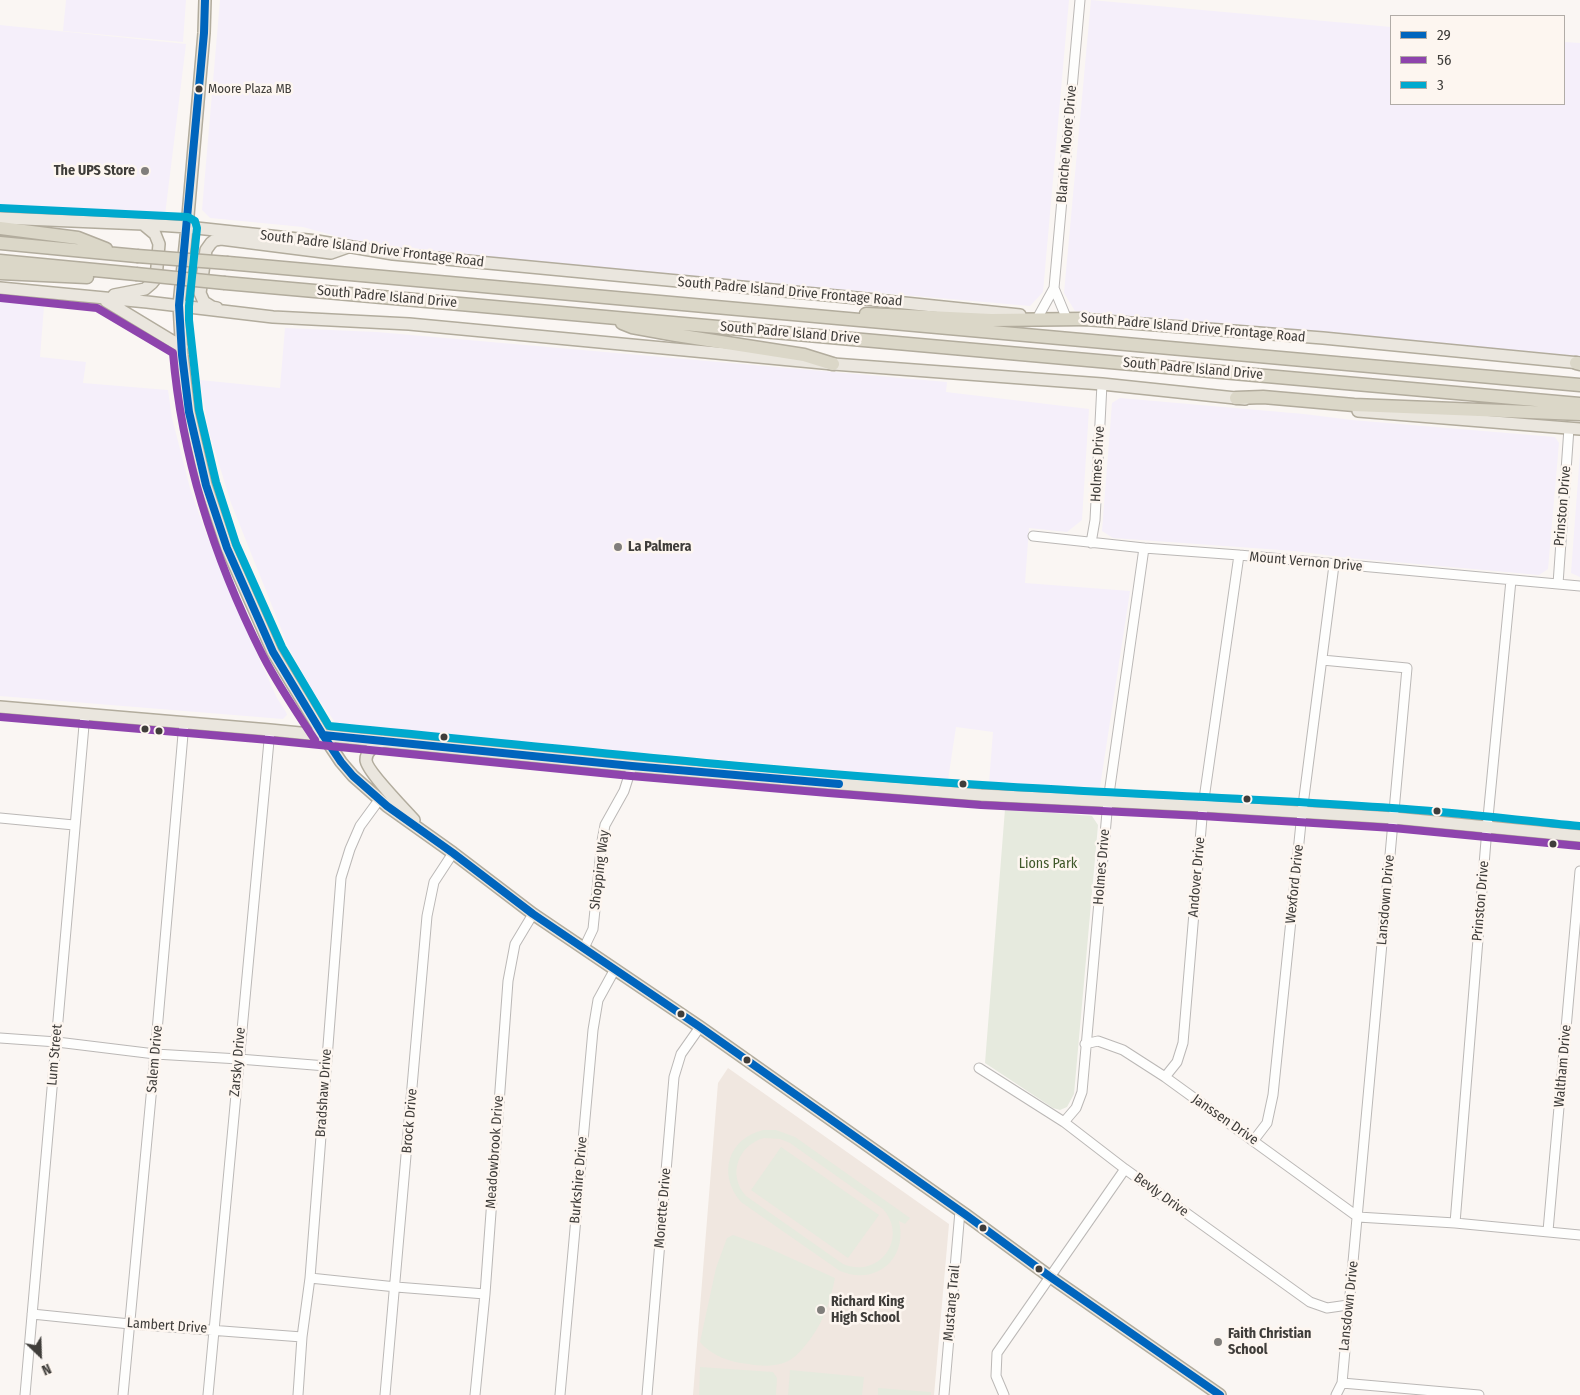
<!DOCTYPE html>
<style>
body{margin:0}
#map{position:relative;width:1580px;height:1395px;overflow:hidden;background:#faf6f3;font-family:"Fira Sans Condensed",sans-serif}
canvas{display:block}
.legend{position:absolute;left:1390px;top:15px;width:175px;height:90px;box-sizing:border-box;background:#fdf6f0;border:1px solid #b1aca7;margin:0;padding:6px 9px;list-style:none;font-size:15px;color:#3f3d3a}
.legend li{display:flex;align-items:center;gap:10px;height:25px}
.legend b{width:25px;border:1px solid #b1aca7}
.north{position:absolute;left:15px;top:1330px;width:50px;height:50px;-webkit-text-stroke:4px #fdf6f0;paint-order:stroke;rotate:156deg;font-size:14px;font-weight:700;line-height:20px;text-align:center;color:#3f3d3a}
.north::after{content:'';display:block;margin:auto;width:18px;height:22px;background:#3f3d3a;clip-path:polygon(50% 0,100% 100%,50% 72%,0 100%)}
</style>
<div id="map">
<canvas width="1580" height="1395"></canvas>
<ul class="legend">
<li><b style="height:6px;background:#0065bd"></b>29</li>
<li><b style="height:6px;background:#8e44ad"></b>56</li>
<li><b style="height:6px;background:#00a9ce"></b>3</li>
</ul>
<div class="north">N</div>
</div>
<script>
const c = document.querySelector('canvas').getContext('2d');
c.lineJoin = 'round';
function paint(path, color) { c.fillStyle = color; c.fill(path, 'evenodd'); }
function trace(path, color, width, dash) { c.strokeStyle = color; c.lineWidth = width; c.lineCap = dash ? 'butt' : 'round'; c.setLineDash(dash || []); c.stroke(path); }
function drawText(font, color, halo, rows, align = 'center') {
  c.font = font + ' "Fira Sans Condensed",sans-serif'; c.lineWidth = 5; c.setLineDash([]); c.textBaseline = 'middle'; c.strokeStyle = halo; c.fillStyle = color; for (const [text, x, y, turn = 0] of rows) {
    c.save(); c.translate(x, y); c.rotate((+turn || 0) * Math.PI / 180); c.textAlign = isNaN(turn) ? turn : align; if (halo) c.strokeText(text, 0, 0); c.fillText(text, 0, 0); c.restore();
  }
}
paint(new Path2D(`
 M 66,0 L 186,0 L 183,42 L 63,31 Z
 M 220,0 L 1069,0 L 1043,292 L 1030,306 L 446,255 L 346,239 L 303,227 L 210,218 L 202,210 Z
 M 1091,0 L 1391,27 L 1391,104 L 1564,104 L 1564,42 L 1580,43 L 1580,356 L 1075,311 L 1064,293 Z
 M 0,25 L 186,44 L 165,215 L 0,206 Z
 M 0,299 L 44,306 L 40,357 L 86,362 L 83,383 L 168,390 L 172,418 L 190,488 L 205,531 L 249,636 L 277,698 L 286,712 L 287,715 L 283,719 L 0,696 Z
 M 285,328 L 377,332 L 947,382 L 946,392 L 1089,409 L 1082,520 L 1067,532 L 1029,528 L 1025,583 L 1130,591 L 1100,787 L 989,783 L 993,732 L 956,727 L 948,780 L 337,725 L 313,691 L 288,646 L 231,503 L 209,432 L 200,380 L 280,388 Z
 M 1120,398 L 1304,414 L 1352,420 L 1555,437 L 1559,443 L 1548,569 L 1539,575 L 1340,557 L 1295,551 L 1113,538 L 1102,531 L 1112,403 Z
 M 1580,453 L 1580,577 L 1571,573 Z`), '#f5effa');
paint(new Path2D(`
 M 728,1068 L 949,1224 L 934,1395 L 693,1395 L 718,1083 Z`), '#f0e7e0');
paint(new Path2D(`
 M 1005,809 L 1092,816 L 1098,825 L 1074,1094 L 1067,1107 L 1060,1110 L 1053,1108 L 985,1063 Z
 M 763,1130 L 776,1130 L 795,1137 L 910,1218 L 905,1224 L 899,1221 C 908,1259 876,1286 840,1271 L 741,1202 C 717,1174 728,1139 763,1130 ZM 764,1138 L 780,1139 L 790,1143 L 883,1209 C 909,1239 879,1279 843,1264 L 746,1196 C 727,1175 738,1145 764,1138 Z
 M 781,1147 L 879,1215 L 848,1258 L 751,1190 Z
 M 733,1235 L 764,1246 L 835,1278 C 830,1304 822,1326 804,1347 C 799,1353 793,1359 786,1362 C 774,1367 761,1366 748,1364 C 729,1362 712,1356 700,1342 L 716,1268 L 727,1238 Z
 M 700,1367 L 773,1372 L 777,1378 L 776,1395 L 699,1395 Z
 M 790,1370 L 864,1377 L 862,1395 L 788,1395 Z
 M 878,1388 L 931,1392 L 931,1395 L 878,1395 Z`), '#e6eade');
const minor = new Path2D(`
 M 1054,288 L 1066,317
 M 1038,317 L 1054,288 L 1080,0
 M 1033,536 L 1144,548 L 1239,555 L 1580,586
 M 1091,543 L 1095,520 L 1102,384
 M 1558,584 L 1569,428
 M 1322,660 L 1407,668 L 1342,1383 L 1336,1395
 M 0,818 L 74,825
 M 584,948 L 593,929 L 602,841 L 605,825 L 624,791 L 632,766
 M 0,1038 L 57,1042 L 155,1054 L 239,1059 L 326,1066
 M 1085,1044 L 1098,1041 L 1123,1050 L 1165,1077 L 1358,1217 L 1455,1223 L 1580,1235
 M 979,1068 L 1064,1122 L 1125,1169 L 1310,1302 L 1327,1308 L 1348,1305
 M 1165,1077 L 1177,1062 L 1183,1043 L 1203,806 L 1239,555
 M 1064,1122 L 1076,1108 L 1082,1092 L 1108,801 L 1144,548
 M 1254,1140 L 1267,1123 L 1273,1095 L 1302,813 L 1334,565
 M 1455,1223 L 1487,828 L 1511,580
 M 1548,1231 L 1580,871
 M 310,1278 L 396,1287 L 485,1294
 M 32,1314 L 130,1324 L 302,1337
 M 1342,1383 L 1479,1395
 M 25,1395 L 85,714
 M 123,1395 L 155,1054 L 184,723
 M 208,1395 L 270,730
 M 298,1395 L 302,1337 L 310,1278 L 341,878 L 350,849 L 360,826 L 379,800
 M 385,1395 L 427,916 L 434,882 L 453,853
 M 475,1395 L 485,1294 L 508,981 L 515,944 L 533,914
 M 560,1395 L 593,1030 L 598,1000 L 615,969
 M 647,1395 L 674,1077 L 681,1054 L 700,1027
 M 944,1395 L 960,1211
 M 1004,1395 L 996,1376 L 997,1353 L 1125,1169`);
const major = new Path2D(`
 M 205,0 L 204,33 L 187,227 L 179,305 L 182,355 L 189,412 L 206,485 L 227,548 L 273,652 L 323,735 L 341,762 L 353,776 L 387,806 L 453,853 L 533,914 L 700,1027 L 966,1215 L 1049,1276 L 1220,1395
 M 0,218 L 143,224 L 187,227 L 317,241 L 393,254 L 847,297 L 1020,315
 M 0,288 L 147,302 L 273,317 L 409,324 L 833,364 L 1102,384 L 1245,399
 M 114,295 L 145,289 L 152,283 L 156,278 L 159,244 L 155,234 L 143,224
 M 106,301 L 182,347
 M 217,308 L 212,307 L 204,302 L 200,293 L 206,250 L 211,243 L 215,240 L 221,239 L 331,253 L 348,247
 M 1079,319 L 1323,338 L 1580,363
 M 1358,411 L 1580,429
 M 0,707 L 270,730 L 632,766 L 829,783 L 981,795 L 1203,806 L 1394,818 L 1580,836
 M 383,741 C 376,745 366,750 366,760 C 366,770 405,810 414,820`);
const highway = new Path2D(`
 M 0,228 L 78,238 L 106,249
 M 0,243 L 137,256
 M 0,261 L 136,274
 M 228,263 L 1580,385
 M 0,273 L 87,277
 M 225,283 L 1580,404
 M 866,314 L 991,320 L 1086,319
 M 622,323 L 632,327 L 676,335 L 804,355 L 833,364
 M 1576,363 L 1580,364
 M 1236,398 L 1263,397 L 1354,405 L 1580,414`);
trace(minor, '#bbb8b6', 11);
trace(major, '#b2ac9d', 14);
trace(highway, '#b2ac9d', 15);
trace(minor, '#fefefd', 9);
trace(major, '#eae6de', 11);
trace(highway, '#dbd7c8', 12);
const highwayBridge = new Path2D(`
 M 137,256 L 228,263
 M 136,274 L 225,283`);
trace(highwayBridge, '#b2ac9d', 15, []);
trace(highwayBridge, '#dbd7c8', 12);
trace(new Path2D(`
 M 205,0 L 204,33 L 179,305 L 182,355 L 189,412 L 206,485 L 227,548 L 273,652 L 323,735 L 341,762 L 353,776 L 387,806 L 453,853 L 533,914 L 700,1027 L 966,1215 L 1049,1276 L 1220,1395
 M 323,735 L 632,766 L 839,784`), '#0065bd', 8);
trace(new Path2D(`
 M 0,298 L 97,308 L 173,353 C 182,459 215,561 263,656 C 278,685 297,713 315,740
 M 0,717 L 269,740 L 631,776 L 828,793 L 981,805 L 1202,816 L 1393,828 L 1579,846`), '#8e44ad', 8);
trace(new Path2D(`
 M 0,208 L 188,217 L 195,221 L 197,228 L 189,306 L 189,320 L 199,410 L 216,482 L 236,544 L 282,647 L 329,726 C 546,747 764,771 982,785 C 1119,794 1255,798 1392,808 C 1454,812 1517,820 1580,826`), '#00a9ce', 8);
for (const [x, y, r, color] of [
 [199,89,4.5,"#3f3d3a"],
 [145,171,5,"#807e7b"],
 [618,547,5,"#807e7b"],
 [145,729,4.5,"#3f3d3a"],
 [159,731,4.5,"#3f3d3a"],
 [444,737,4.5,"#3f3d3a"],
 [963,784,4.5,"#3f3d3a"],
 [1247,799,4.5,"#3f3d3a"],
 [1437,811,4.5,"#3f3d3a"],
 [1553,844,4.5,"#3f3d3a"],
 [681,1014,4.5,"#3f3d3a"],
 [747,1060,4.5,"#3f3d3a"],
 [983,1228,4.5,"#3f3d3a"],
 [1039,1269,4.5,"#3f3d3a"],
 [821,1310,5,"#807e7b"],
 [1218,1342,5,"#807e7b"]
]) { const dot = new Path2D(); dot.arc(x, y, r, 0, 2 * Math.PI); c.fillStyle = color; c.fill(dot); trace(dot, '#fdf6f0', 2); }
drawText('13px', '#3f3d3a', '#fdf6f0', [
 ["Moore Plaza MB",208,89]
], 'left');
drawText('14px', '#3f3d3a', '#fdf6f0', [
 ["Blanche Moore Drive",1067,144,-85],
 ["South Padre Island Drive Frontage Road",372,249,7],
 ["South Padre Island Drive Frontage Road",790,292,5],
 ["South Padre Island Drive",387,297,5],
 ["South Padre Island Drive Frontage Road",1193,328,5],
 ["South Padre Island Drive",790,333,5],
 ["South Padre Island Drive",1193,369,5],
 ["Holmes Drive",1098,464,-87],
 ["Prinston Drive",1563,506,-85],
 ["Mount Vernon Drive",1306,562,5],
 ["Holmes Drive",1102,867,-85],
 ["Shopping Way",600,870,-83],
 ["Andover Drive",1197,877,-85],
 ["Wexford Drive",1295,884,-84],
 ["Lansdown Drive",1386,900,-85],
 ["Prinston Drive",1481,901,-85],
 ["Lum Street",55,1055,-85],
 ["Salem Drive",155,1059,-85],
 ["Zarsky Drive",238,1062,-85],
 ["Waltham Drive",1563,1066,-85],
 ["Bradshaw Drive",324,1093,-86],
 ["Janssen Drive",1225,1120,35],
 ["Brock Drive",410,1121,-85],
 ["Meadowbrook Drive",495,1152,-86],
 ["Burkshire Drive",579,1180,-85],
 ["Bevly Drive",1161,1195,36],
 ["Monette Drive",663,1208,-85],
 ["Mustang Trail",952,1303,-85],
 ["Lansdown Drive",1349,1306,-84],
 ["Lambert Drive",167,1326,4]
]);
drawText('bold 14px', '#3f3d3a', '#fdf6f0', [
 ["The UPS Store",135,171,"right"],
 ["La Palmera",628,547],
 ["Richard King",831,1302],
 ["High School",831,1318],
 ["Faith Christian",1228,1334],
 ["School",1228,1350]
], 'left');
drawText('14px', '#3e5728', '#fdf6f0', [
 ["Lions Park",1048,864]
]);
</script>
